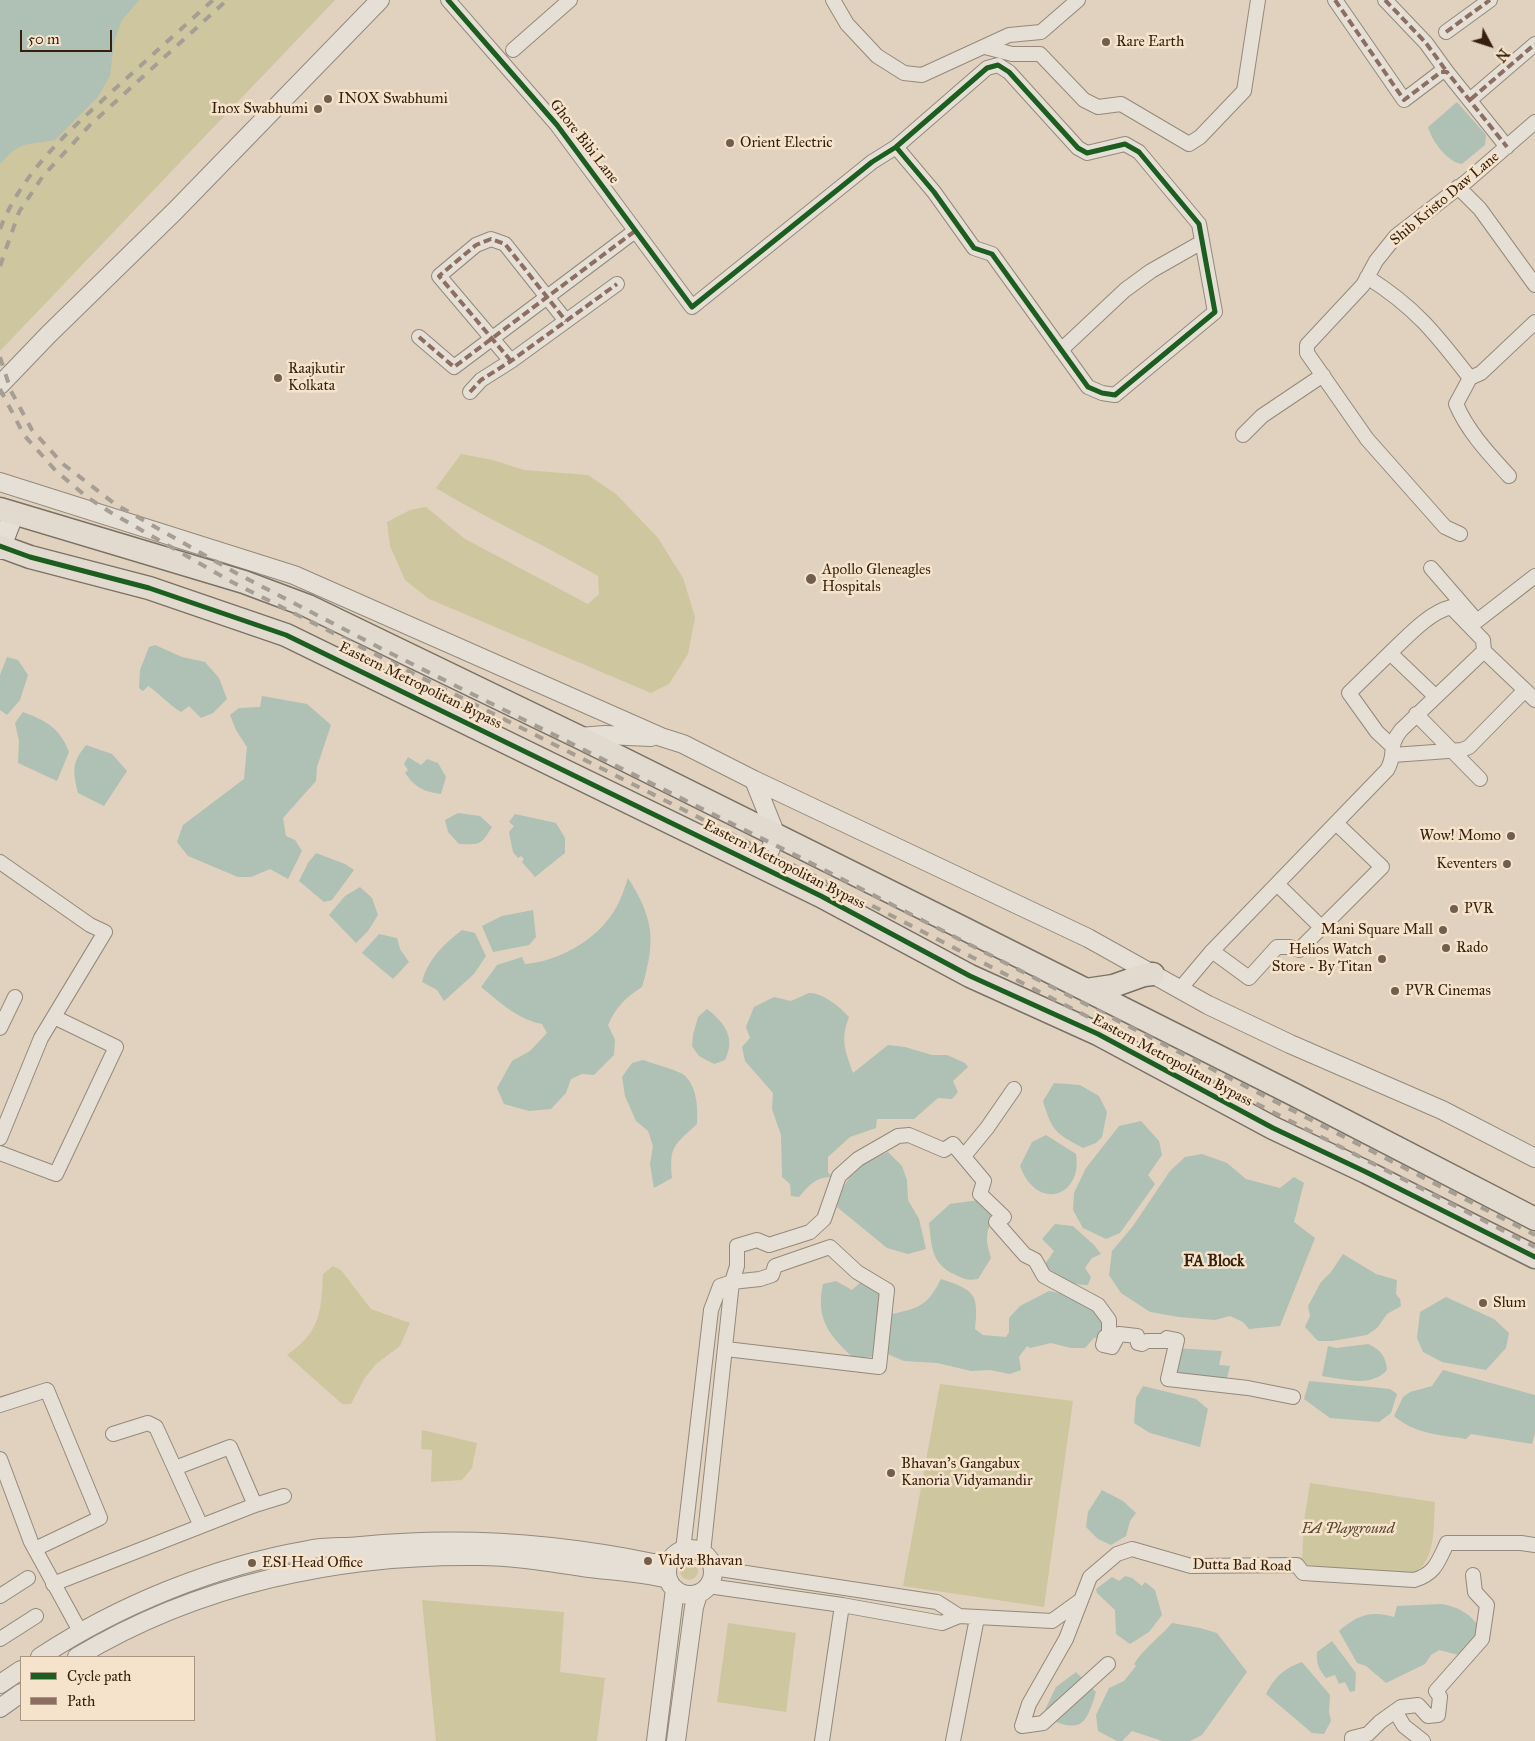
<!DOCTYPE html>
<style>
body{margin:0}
#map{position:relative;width:1535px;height:1741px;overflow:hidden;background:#e0d2be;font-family:"IM FELL Great Primer",serif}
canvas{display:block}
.legend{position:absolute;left:20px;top:1656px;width:175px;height:65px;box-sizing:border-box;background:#f5e4cb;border:1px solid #a99580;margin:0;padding:6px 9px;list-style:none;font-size:15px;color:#361f0f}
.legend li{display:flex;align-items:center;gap:10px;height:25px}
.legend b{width:25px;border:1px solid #a99580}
.north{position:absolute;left:1465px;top:20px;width:50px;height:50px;-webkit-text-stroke:4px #f5e4cb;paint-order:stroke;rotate:130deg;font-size:14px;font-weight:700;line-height:20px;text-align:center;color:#361f0f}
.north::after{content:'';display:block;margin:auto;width:18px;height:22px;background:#361f0f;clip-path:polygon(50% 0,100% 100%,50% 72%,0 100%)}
.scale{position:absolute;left:20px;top:30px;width:92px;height:22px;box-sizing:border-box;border:2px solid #361f0f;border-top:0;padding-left:6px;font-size:15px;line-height:18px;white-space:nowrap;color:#361f0f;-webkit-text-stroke:4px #f5e4cb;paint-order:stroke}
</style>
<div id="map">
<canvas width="1535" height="1741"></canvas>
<ul class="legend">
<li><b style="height:6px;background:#1b5e20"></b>Cycle path</li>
<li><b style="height:6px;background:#8d6e63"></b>Path</li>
</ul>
<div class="north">N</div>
<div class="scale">50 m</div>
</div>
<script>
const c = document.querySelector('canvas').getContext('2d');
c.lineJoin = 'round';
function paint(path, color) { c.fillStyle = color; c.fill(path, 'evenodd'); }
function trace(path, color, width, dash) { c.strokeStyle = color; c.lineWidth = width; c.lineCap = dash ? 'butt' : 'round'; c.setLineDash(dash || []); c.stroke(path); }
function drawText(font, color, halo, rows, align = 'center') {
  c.font = font + ' "IM FELL Great Primer",serif'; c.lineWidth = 5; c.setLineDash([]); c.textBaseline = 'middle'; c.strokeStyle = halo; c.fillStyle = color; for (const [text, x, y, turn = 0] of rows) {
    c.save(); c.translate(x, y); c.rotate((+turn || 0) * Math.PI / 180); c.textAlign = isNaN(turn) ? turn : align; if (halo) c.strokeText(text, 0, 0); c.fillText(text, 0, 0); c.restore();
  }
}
paint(new Path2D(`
 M 0,0 L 335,0 L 0,351 Z
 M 461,454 L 493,460 L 524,470 L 588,475 L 616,494 L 658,538 L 683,578 L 695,617 L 688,654 L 669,684 L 651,693 L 429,599 L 405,580 L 390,546 L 387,522 L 410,510 L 426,507 L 465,539 L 588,604 L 599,594 L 598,576 C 545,545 489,520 436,488 Z
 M 333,1266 L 341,1270 L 371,1309 L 410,1323 L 400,1346 L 376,1364 L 364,1379 L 351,1404 L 342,1404 L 287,1355 C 321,1331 321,1312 323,1274 Z
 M 940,1384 L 1073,1401 L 1044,1607 L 903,1586 Z
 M 422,1430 L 477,1443 L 472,1468 L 462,1480 L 431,1482 L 432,1450 L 421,1449 Z
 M 1310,1483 L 1435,1502 C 1433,1526 1437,1562 1412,1574 L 1317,1567 L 1302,1563 L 1304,1522 Z
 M680 1571a9 9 0 1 1 18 0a9 9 0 1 1-18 0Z
 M 422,1600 L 564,1612 L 560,1672 L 605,1678 L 597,1741 L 436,1741 Z
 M 728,1623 L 796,1633 L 786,1712 L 717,1702 Z`), '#cec69f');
paint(new Path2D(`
 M 0,0 L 139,0 L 122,20 L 114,42 L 110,76 L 97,98 L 55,140 L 23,145 L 10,153 L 0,164 Z
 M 1457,102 L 1486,135 L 1485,145 L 1462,164 C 1447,162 1432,141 1428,127 Z
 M 155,645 L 182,657 L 205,662 L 219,678 L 227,699 L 213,713 L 201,718 L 189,706 L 181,712 C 168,704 160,694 148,686 L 143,691 L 139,688 L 140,670 L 149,647 Z
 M 7,657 L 18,660 L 28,675 L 20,700 L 7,715 L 0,710 L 0,675 Z
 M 262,696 L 307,704 L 331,725 L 317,767 L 316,781 L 283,818 L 286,836 L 295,840 L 302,851 L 288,879 L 270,869 L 251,877 L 238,877 L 188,856 L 177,842 L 183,825 L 244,779 L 247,747 L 236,730 L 230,715 L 239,708 L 260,707 Z
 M 23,712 C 47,721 60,728 69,752 L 57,781 L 18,763 L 19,741 L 15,723 Z
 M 86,745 L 112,754 L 127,771 L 104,806 L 78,793 C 73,771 71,764 86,745 Z
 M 408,757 L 421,765 L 427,759 L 438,763 L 446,777 L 441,794 C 424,792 415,787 405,773 L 408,770 L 404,764 Z
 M 458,813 L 480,816 L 492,827 C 481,844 482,845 459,844 L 448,832 L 445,820 Z
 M 515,814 L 556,823 L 565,838 L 565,853 L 535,877 L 522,862 L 524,859 L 521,856 L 518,858 L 513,852 L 509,832 L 514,826 L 509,822 Z
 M 316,853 L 345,864 L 354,870 L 332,900 L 324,902 L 299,881 L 308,863 Z
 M 628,878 C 654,919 656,941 642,987 C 625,998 616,1007 608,1025 L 615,1040 L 614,1055 L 594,1075 L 582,1074 L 571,1079 L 566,1093 L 551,1109 L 529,1111 L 504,1104 L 497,1088 L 512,1061 L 530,1051 L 547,1033 L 542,1024 C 517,1019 501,1003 481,987 L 497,965 L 522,957 L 525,964 C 561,961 602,937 618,904 C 622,896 625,887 628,878 Z
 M 360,887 L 372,898 L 378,915 L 368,931 L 356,943 L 329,915 L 345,896 Z
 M 533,910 L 536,937 L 529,945 L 493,952 L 482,926 L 502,916 Z
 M 462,930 L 475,933 L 486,956 L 474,974 L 444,1001 L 437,990 L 422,982 C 428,959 444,944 462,930 Z
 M 379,934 L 397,938 L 400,949 L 409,962 L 393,979 L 362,953 Z
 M 809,993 C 823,993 839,1006 849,1017 C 840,1040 845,1050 853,1073 L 888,1045 L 905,1047 L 932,1055 L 947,1055 L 965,1063 L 968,1067 L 953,1081 L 958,1092 L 952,1099 L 938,1098 L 914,1119 L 877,1119 L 876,1128 L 850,1137 L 828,1157 L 828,1172 L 832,1177 C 817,1176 808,1186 799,1197 L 791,1196 L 790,1184 L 782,1177 L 781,1135 L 772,1109 L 773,1093 L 745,1061 L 742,1047 L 750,1038 L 746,1027 L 754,1007 L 774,997 L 791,1001 Z
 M 707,1009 C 725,1023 736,1038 725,1060 L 714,1064 L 699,1056 L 692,1046 L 693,1035 L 698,1017 Z
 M 643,1060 C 651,1063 680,1071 684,1075 C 697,1086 698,1108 697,1124 C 674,1146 669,1145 672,1178 L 654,1188 L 650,1164 L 653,1146 L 648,1131 L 636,1121 L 625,1096 L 622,1077 L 632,1063 Z
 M 1054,1083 L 1080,1085 L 1099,1096 L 1107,1112 L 1102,1137 L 1096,1143 L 1083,1148 C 1056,1133 1052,1132 1043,1101 Z
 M 1141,1121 L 1159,1141 L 1162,1155 L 1148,1175 L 1155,1184 L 1120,1233 L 1106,1239 L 1083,1228 L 1073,1210 L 1074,1193 L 1086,1168 L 1119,1126 Z
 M 1046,1135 L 1076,1154 C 1083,1197 1037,1212 1020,1166 L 1032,1142 Z
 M 888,1152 L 902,1166 L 907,1180 L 908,1200 L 919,1219 L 926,1249 L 908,1254 L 887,1248 L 837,1207 C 846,1173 857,1166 888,1152 Z
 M 1202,1154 L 1227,1163 L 1246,1179 L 1280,1188 L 1294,1177 L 1304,1183 L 1294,1222 L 1315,1238 L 1280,1326 L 1249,1329 L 1243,1322 L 1230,1316 L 1215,1320 L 1179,1317 L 1150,1312 L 1121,1293 L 1109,1275 L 1112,1251 L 1133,1226 L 1170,1171 L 1185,1157 Z
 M 979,1200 L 996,1214 C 985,1232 985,1238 991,1258 L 978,1279 C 968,1281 964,1279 956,1275 C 931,1264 932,1248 929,1223 L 950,1204 Z
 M 1055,1224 L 1073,1226 L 1094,1245 L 1101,1254 L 1092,1258 L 1085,1268 L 1091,1277 L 1088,1285 C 1069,1285 1057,1278 1045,1264 L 1054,1251 L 1042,1239 Z
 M 1343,1254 L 1376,1274 L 1397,1280 L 1396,1294 L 1400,1299 L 1401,1306 L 1387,1314 L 1377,1328 L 1367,1335 L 1332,1341 L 1318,1341 L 1305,1327 L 1310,1316 L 1308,1306 L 1321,1282 L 1331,1272 Z
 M 941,1279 C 974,1290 979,1293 975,1329 L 983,1335 L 1006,1337 L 1009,1332 L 1009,1318 L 1020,1306 L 1049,1291 L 1080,1297 L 1098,1305 L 1107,1336 L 1094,1338 L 1085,1348 L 1071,1348 L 1051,1343 L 1030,1348 L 1027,1346 L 1019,1357 L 1021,1370 L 1010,1374 L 990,1370 L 971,1371 L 937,1363 L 904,1361 L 885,1353 L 892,1314 C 920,1308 928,1305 941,1279 Z
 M 863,1280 L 873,1284 L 882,1299 L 872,1357 L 855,1359 C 830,1337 815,1319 823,1284 L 836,1281 L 852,1290 Z
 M 1446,1297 L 1494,1319 L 1509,1333 L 1506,1348 L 1486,1370 L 1442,1362 L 1423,1352 L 1417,1338 L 1420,1312 Z
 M 1368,1344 C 1380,1349 1386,1356 1387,1370 C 1371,1388 1344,1379 1322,1376 L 1328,1346 L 1336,1348 Z
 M 1176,1348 L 1222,1351 L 1219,1365 L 1230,1366 L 1226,1382 L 1171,1377 Z
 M 1443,1370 L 1535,1395 L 1535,1433 L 1532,1444 L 1471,1434 L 1466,1439 C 1440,1435 1415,1434 1394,1416 L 1403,1397 L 1410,1392 L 1432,1386 Z
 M 1309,1381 L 1381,1388 L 1390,1389 L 1397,1394 L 1391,1413 L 1379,1422 L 1330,1418 L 1304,1399 Z
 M 1143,1386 L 1196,1399 L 1208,1409 L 1200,1447 L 1150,1433 L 1134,1423 L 1136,1398 Z
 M 1102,1490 L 1123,1501 L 1136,1513 L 1130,1521 L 1126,1536 L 1111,1545 L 1098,1539 L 1086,1527 L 1088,1512 Z
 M 1125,1576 L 1132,1578 L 1142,1586 L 1145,1582 L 1155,1590 L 1162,1615 L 1149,1632 L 1130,1644 L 1116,1634 L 1115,1610 L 1097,1593 L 1096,1589 L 1112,1577 L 1119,1581 Z
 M 1442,1604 C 1461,1608 1471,1614 1482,1631 L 1459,1655 L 1439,1650 L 1431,1655 L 1425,1664 L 1386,1683 L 1366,1666 L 1357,1663 L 1339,1631 C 1357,1615 1371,1610 1394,1617 L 1397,1606 Z
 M 1172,1623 L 1200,1628 L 1217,1633 L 1247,1672 L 1202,1735 L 1190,1741 L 1162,1741 L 1132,1731 L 1122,1741 L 1117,1741 L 1098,1731 L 1096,1715 L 1109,1688 L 1124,1681 L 1136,1666 L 1134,1664 C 1144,1648 1159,1638 1172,1623 Z
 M 1332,1641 L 1356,1673 L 1355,1691 L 1350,1692 L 1345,1682 L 1339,1684 L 1335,1675 L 1326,1678 C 1319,1670 1316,1663 1317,1652 Z
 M 1302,1662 L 1330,1695 L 1329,1712 L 1331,1721 L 1324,1734 L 1312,1733 L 1266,1694 C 1275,1677 1283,1669 1302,1662 Z
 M 1076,1672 L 1096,1692 C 1086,1725 1082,1733 1048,1719 L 1045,1710 L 1056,1687 Z`), '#afc0b4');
const minor = new Path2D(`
 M 448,0 L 557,125 L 692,307 L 872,162 L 896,147 L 987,68 L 998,65 L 1009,72 L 1078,148 L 1087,153 L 1125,144 L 1139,152 L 1199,224 L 1215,312 L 1115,395 L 1102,393 L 1088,387 L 992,254 L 974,248 L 934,192 L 896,147
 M 833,0 L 847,24 L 877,56 L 904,73 L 922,75 L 1009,35 L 1041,32 L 1078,0
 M 1335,0 L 1404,100 L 1441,72 L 1447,72 L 1507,147
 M 1385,0 L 1426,43 L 1447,72
 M 1446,32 L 1490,0
 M 985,47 L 1012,54 L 1040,54 L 1084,100 L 1098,107 L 1121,104 L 1189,144 L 1200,137 L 1244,91 L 1258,0
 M 513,50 L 570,0
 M 1471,99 L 1535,44
 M 1458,187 L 1480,209 L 1535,285
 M 1367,277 C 1415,307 1436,334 1470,378 L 1456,404 C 1468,432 1489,454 1509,476
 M 419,337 L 454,367 L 635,231
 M 1061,350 L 1125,290 L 1151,271 L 1202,242
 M 511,361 L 439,276 L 476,245 L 491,239 L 505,244 L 566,321
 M 1470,378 L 1481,373 L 1535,322
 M 470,392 L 481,380 L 511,361 L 617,284
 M 1243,435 L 1262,416 L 1323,375
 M 1460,534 L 1445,527 L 1367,439 L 1307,353 L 1307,345 L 1363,285 L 1376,261 L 1396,236 L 1467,181 L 1535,122
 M 1431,568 L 1477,621 L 1535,576
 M 1390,653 C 1407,637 1428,613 1451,607 L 1483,640 L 1484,651
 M 1525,690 L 1535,700
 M 1416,714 L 1480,779
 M 1392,746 L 1377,732 L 1349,693 L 1390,653 L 1435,696
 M 0,862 L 90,925 L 105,932 L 41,1038 L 0,1138
 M 1277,884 L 1322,928
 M 1212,951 L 1249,978 L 1277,947 L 1290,947 L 1299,950 L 1382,867 L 1336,823
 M 1180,989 L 1212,951 L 1387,770 C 1397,754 1387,747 1401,730 L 1484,651 L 1525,690 L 1469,747 L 1462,750 L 1393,755
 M 0,1028 L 15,997
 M 0,1153 L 56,1174 L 116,1047 L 54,1017
 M 964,1156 L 987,1128 L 1014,1089
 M 726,1349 L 879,1367 L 887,1290 L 857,1272 L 830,1247 L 775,1266 L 772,1275 L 760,1279 L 732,1282 L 737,1266 L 737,1246 L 757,1240 L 769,1245 L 810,1232 L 824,1219 L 839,1176 L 858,1159 L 898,1136 L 909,1135 L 944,1150 L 953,1144 L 984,1181 L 980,1194 L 1004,1217 L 996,1222 L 1025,1255 L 1035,1260 L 1044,1276 L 1098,1305 L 1109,1320 L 1109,1336 L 1105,1337 L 1103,1345 L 1112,1347 L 1119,1334 L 1137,1336 L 1138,1343 L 1142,1344 L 1147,1341 L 1166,1341 L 1167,1338 L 1177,1340 L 1168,1379 L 1248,1388 L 1293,1397
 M 0,1405 L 47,1390 L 100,1518 L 35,1549
 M 113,1434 L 148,1423 L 156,1427 L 201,1526
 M 0,1459 L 31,1542 L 81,1633
 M 255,1505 L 284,1496
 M 683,1550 L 711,1310 L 720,1286 L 732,1282 L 703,1553
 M 713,1568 L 937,1602 L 959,1616 L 1052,1621 L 1081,1600
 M 53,1584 L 255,1505 L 230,1447 L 175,1468
 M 708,1586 L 842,1605 L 942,1623 L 959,1616
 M 0,1596 L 28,1578
 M 0,1639 L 36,1616
 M 1108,1664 L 1043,1723 L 1022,1726 L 1029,1704 L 1066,1639 L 1090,1577 L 1117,1554 L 1132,1549 L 1191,1566 L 1297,1565 L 1303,1573 L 1414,1580 C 1435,1574 1438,1562 1447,1543 L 1521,1543 L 1535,1545
 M 1395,1711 L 1404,1726 L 1423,1741
 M 822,1741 L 842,1605
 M 953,1741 L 977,1618
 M 1352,1741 L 1352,1738 L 1368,1734 L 1380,1722 L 1401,1707 L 1418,1705 L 1428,1716 L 1438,1715 L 1440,1697 L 1436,1691 L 1482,1639 L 1487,1605 L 1475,1592 L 1473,1575`);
const tertiary = new Path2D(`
 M 0,385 L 49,334 L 175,211 L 380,0
 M 0,482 L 294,575 L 661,737 L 683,744 L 754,780 L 776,835 L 763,868
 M 579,737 L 605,735 L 651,737
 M 754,780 L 1088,938 L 1208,1005 L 1290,1044 L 1442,1110 L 1535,1158
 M667 1572a23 23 0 1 1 46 0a23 23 0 1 1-46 0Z
 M 40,1657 C 119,1605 215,1566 308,1550 C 325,1546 343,1548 361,1546 C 459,1536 556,1543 653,1563 L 669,1563
 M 77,1657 C 198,1584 339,1554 480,1556 C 514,1556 549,1562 582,1567 C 610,1571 640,1572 668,1579
 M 0,1684 L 21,1670
 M 0,1708 L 21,1693
 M 656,1741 L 675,1589
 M 676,1741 L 694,1607 L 698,1594`);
const secondary = new Path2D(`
 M 0,549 L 14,513`);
const primary = new Path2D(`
 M 0,509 L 244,582 L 308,606 L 579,737 L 959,926 L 1293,1094 L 1535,1219
 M 0,546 L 30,557 L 149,588 L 286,635 L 821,896 L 970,976 L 1098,1034 L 1273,1128 L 1366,1172 L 1535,1257
 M 1086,990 L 1113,986 L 1144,975 L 1153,974`);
trace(minor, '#94897c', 16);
trace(tertiary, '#94897c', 20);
trace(secondary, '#7b7165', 22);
trace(primary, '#7b7165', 25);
trace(minor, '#e6dfd5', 14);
trace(tertiary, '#e6dfd5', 18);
trace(secondary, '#e6dfd5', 20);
trace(primary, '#e2dace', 22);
trace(new Path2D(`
 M 0,229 C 23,170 72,128 117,87 C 149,58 181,29 213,0
 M 0,266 L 19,212 L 43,176 L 90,125 L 227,0
 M 0,357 L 11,391 L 32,430 L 63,464 L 115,504 L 236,573 L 386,651 L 805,860 L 1535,1235
 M 0,389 L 24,435 L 56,471 L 87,497 L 110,512 L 232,582 L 801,869 L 1535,1247`), '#a69e94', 4, [9, 9]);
trace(new Path2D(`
 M 1335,0 L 1404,100 L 1441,72 L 1447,72 L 1507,147
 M 1385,0 L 1426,43 L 1447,72
 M 1446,32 L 1490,0
 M 1471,99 L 1535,44
 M 419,337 L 454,367 L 635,231
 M 511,361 L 439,276 L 476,245 L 491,239 L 505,244 L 566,321
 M 470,392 L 481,380 L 511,361 L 617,284`), '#8d6e63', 4, [8, 4]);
trace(new Path2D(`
 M 448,0 L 557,125 L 692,307 L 872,162 L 896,147 L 987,68 L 998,65 L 1009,72 L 1078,148 L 1087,153 L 1125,144 L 1139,152 L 1199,224 L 1215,312 L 1115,395 L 1102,393 L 1088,387 L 992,254 L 974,248 L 934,192 L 896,147
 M 0,546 L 30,557 L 149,588 L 286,635 L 821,896 L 970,976 L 1098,1034 L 1273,1128 L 1366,1172 L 1535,1257`), '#1b5e20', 5);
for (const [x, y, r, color] of [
 [1106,42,5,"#725e4c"],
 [328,99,5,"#725e4c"],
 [318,109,5,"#725e4c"],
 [730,143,5,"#725e4c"],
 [278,378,5,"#725e4c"],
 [811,579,6,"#725e4c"],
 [1511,836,5,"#725e4c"],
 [1507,864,5,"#725e4c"],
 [1454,909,5,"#725e4c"],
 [1443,930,5,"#725e4c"],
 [1446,948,5,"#725e4c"],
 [1382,959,5,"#725e4c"],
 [1395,991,5,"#725e4c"],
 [1483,1303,5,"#725e4c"],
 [891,1473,5,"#725e4c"],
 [648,1561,5,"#725e4c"],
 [252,1563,5,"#725e4c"]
]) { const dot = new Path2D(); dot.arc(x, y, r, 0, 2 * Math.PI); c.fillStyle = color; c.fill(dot); trace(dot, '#f5e4cb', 2); }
drawText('15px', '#361f0f', '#f5e4cb', [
 ["Rare Earth",1116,42],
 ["INOX Swabhumi",338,99],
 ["Inox Swabhumi",308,109,"right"],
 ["Orient Electric",740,143],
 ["Raajkutir",288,369],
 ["Kolkata",288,386],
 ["Apollo Gleneagles",822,570],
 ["Hospitals",822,587],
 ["Wow! Momo",1501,836,"right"],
 ["Keventers",1497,864,"right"],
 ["PVR",1464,909],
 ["Mani Square Mall",1433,930,"right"],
 ["Rado",1456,948],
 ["Helios Watch",1372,950,"right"],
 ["Store - By Titan",1372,967,"right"],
 ["PVR Cinemas",1405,991],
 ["Slum",1493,1303],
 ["Bhavan's Gangabux",901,1464],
 ["Kanoria Vidyamandir",901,1481],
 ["Vidya Bhavan",658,1561],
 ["ESI Head Office",262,1563]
], 'left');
drawText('15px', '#361f0f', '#f5e4cb', [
 ["Ghore Bibi Lane",584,142,52],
 ["Shib Kristo Daw Lane",1445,199,-40],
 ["Eastern Metropolitan Bypass",420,686,26],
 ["Eastern Metropolitan Bypass",784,865,27],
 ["Eastern Metropolitan Bypass",1172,1061,28],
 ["Dutta Bad Road",1242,1566,1]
]);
drawText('italic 15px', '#58462d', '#f5e4cb', [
 ["FA Playground",1348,1529]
]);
drawText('bold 16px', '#361f0f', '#f5e4cb', [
 ["FA Block",1214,1262]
]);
</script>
